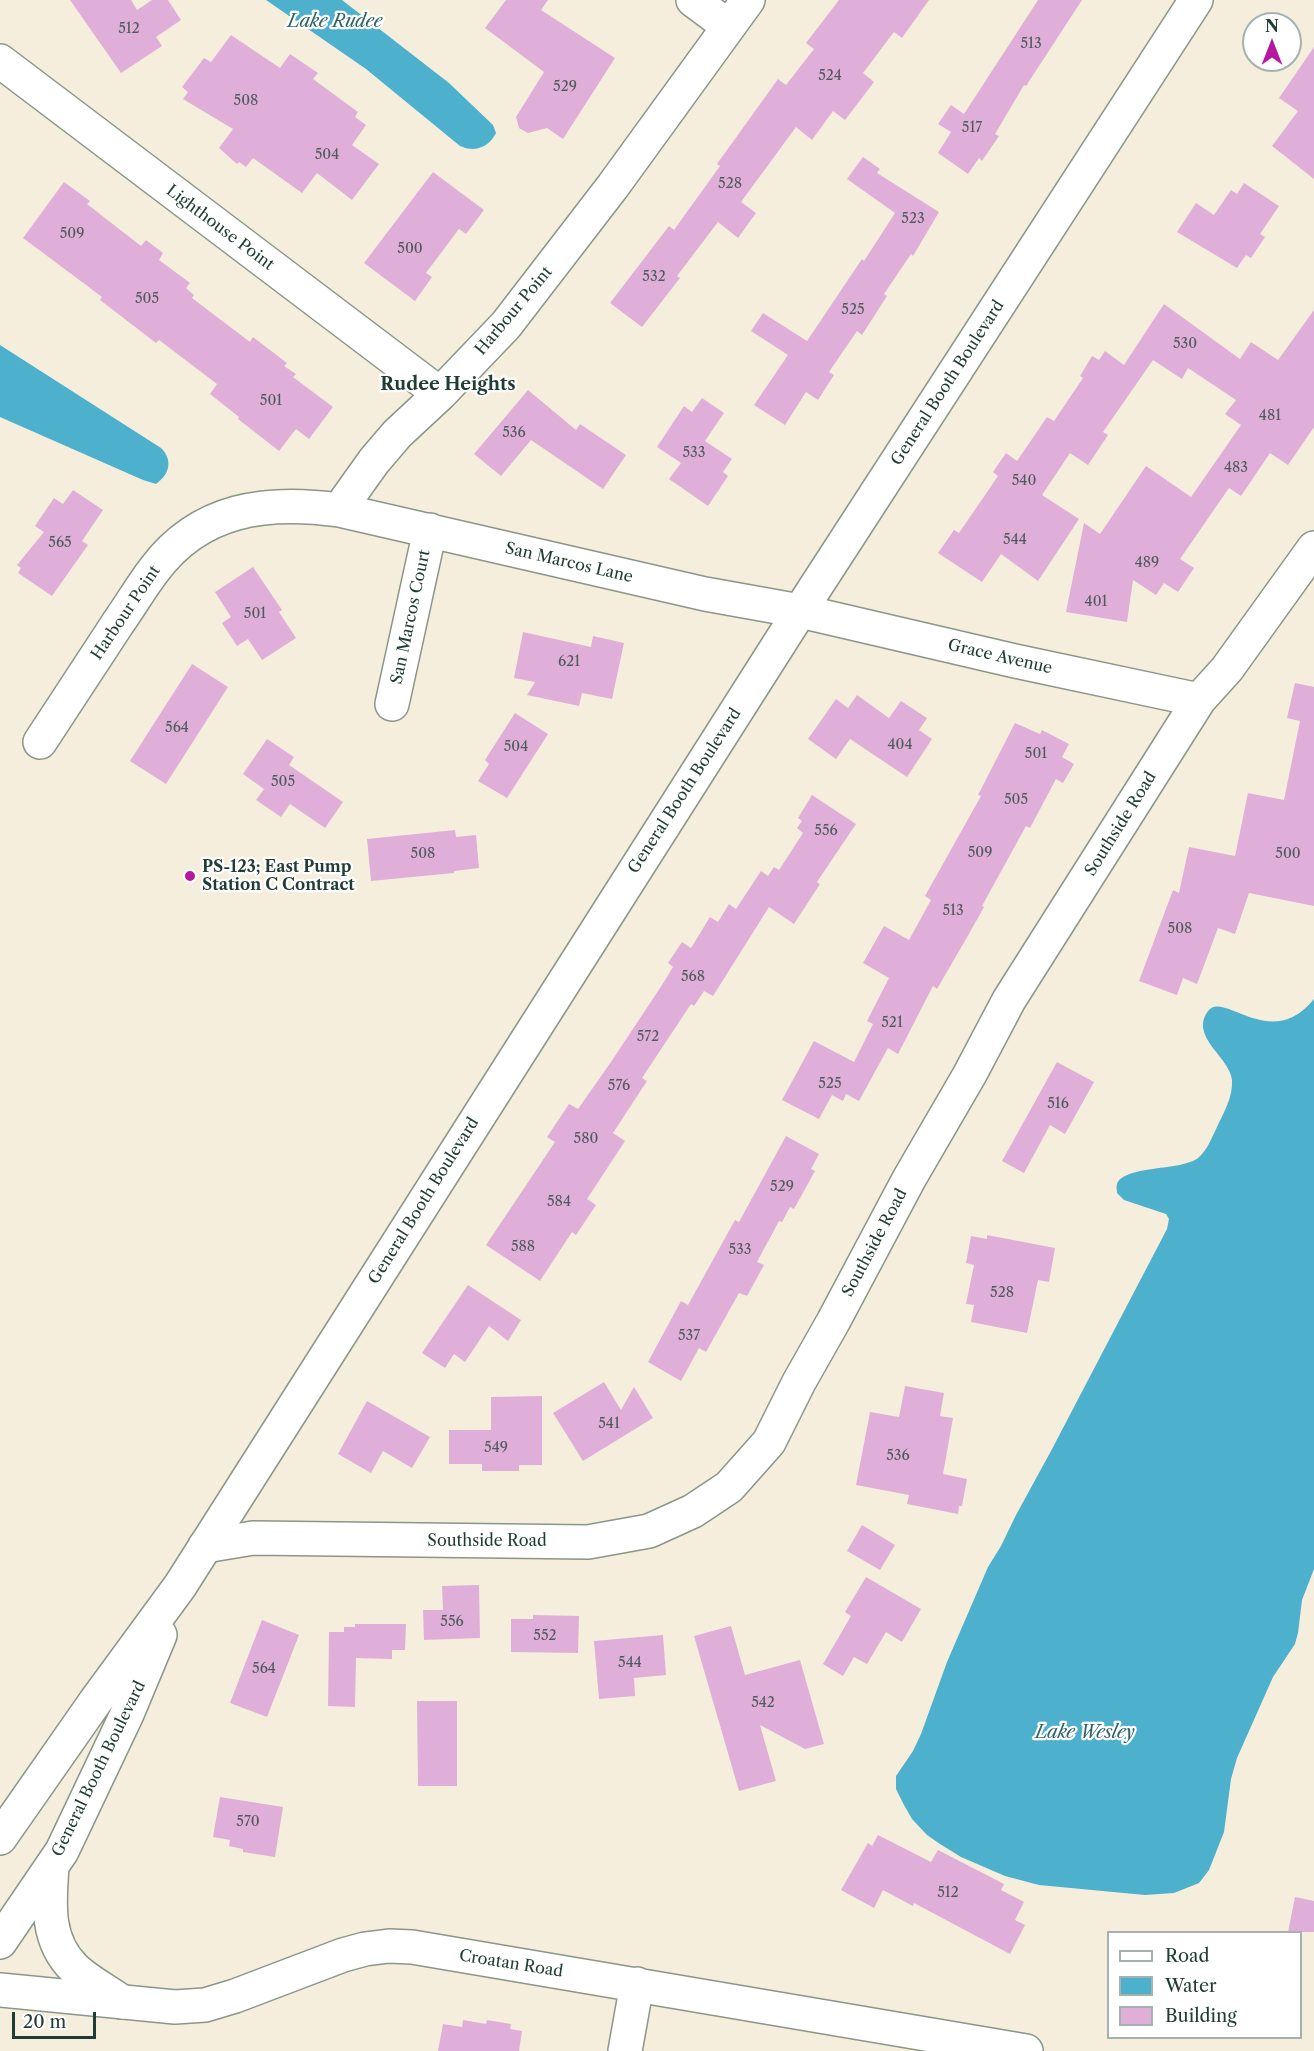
<!DOCTYPE html>
<style>
body{margin:0}
#map{position:relative;width:1314px;height:2051px;overflow:hidden;background:#f5eedd;font-family:"Libre Caslon Text",serif}
canvas{display:block}
.legend{position:absolute;left:1107px;top:1931px;width:195px;height:108px;box-sizing:border-box;background:#fff;border:2px solid #a5b1ae;margin:0;padding:8px 10px;list-style:none;font-size:18px;color:#1f3d34}
.legend li{display:flex;align-items:center;gap:12px;height:30px}
.legend b{width:30px;border:2px solid #a5b1ae}
.north{position:absolute;left:1242px;top:12px;width:60px;height:60px;box-sizing:border-box;background:#fff;border:2px solid #a5b1ae;border-radius:50%;rotate:0deg;font-size:16px;font-weight:700;line-height:24px;text-align:center;color:#1f3d34}
.north::after{content:'';display:block;margin:auto;width:21px;height:27px;background:#b5179e;clip-path:polygon(50% 0,100% 100%,50% 72%,0 100%)}
.scale{position:absolute;left:12px;top:2012px;width:84px;height:27px;box-sizing:border-box;border:3px solid #1f3d34;border-top:0;padding-left:8px;font-size:18px;line-height:21px;white-space:nowrap;color:#1f3d34;-webkit-text-stroke:4px #fff;paint-order:stroke}
</style>
<div id="map">
<canvas width="1314" height="2051"></canvas>
<ul class="legend">
<li><b style="height:8px;background:#fff"></b>Road</li>
<li><b style="height:16px;background:#4db0cc"></b>Water</li>
<li><b style="height:16px;background:#e0afd9"></b>Building</li>
</ul>
<div class="north">N</div>
<div class="scale">20 m</div>
</div>
<script>
const c = document.querySelector('canvas').getContext('2d');
c.lineJoin = 'round';
function paint(path, color) { c.fillStyle = color; c.fill(path, 'evenodd'); }
function trace(path, color, width, dash) { c.strokeStyle = color; c.lineWidth = width; c.lineCap = dash ? 'butt' : 'round'; c.setLineDash(dash || []); c.stroke(path); }
function drawText(font, color, halo, rows, align = 'center') {
  c.font = font + ' "Libre Caslon Text",serif'; c.lineWidth = 4.5; c.setLineDash([]); c.textBaseline = 'middle'; c.strokeStyle = halo; c.fillStyle = color; for (const [text, x, y, turn = 0] of rows) {
    c.save(); c.translate(x, y); c.rotate((+turn || 0) * Math.PI / 180); c.textAlign = isNaN(turn) ? turn : align; if (halo) c.strokeText(text, 0, 0); c.fillText(text, 0, 0); c.restore();
  }
}
paint(new Path2D(`
 M 266,0 L 342,0 L 449,83 L 493,125 L 496,133 C 489,147 475,153 460,146 L 366,69 Z
 M 0,345 L 161,448 C 173,460 170,474 156,484 L 143,480 L 0,417 Z
 M 1314,999 L 1314,1569 L 1302,1600 L 1298,1633 L 1295,1644 L 1273,1677 L 1237,1758 L 1231,1779 L 1224,1832 L 1209,1870 L 1199,1883 L 1174,1893 L 1145,1895 L 1039,1885 L 1005,1876 L 961,1857 L 940,1844 L 927,1835 L 912,1819 L 904,1805 L 896,1789 L 896,1776 L 913,1751 L 921,1734 L 947,1662 L 988,1567 L 1001,1546 L 1016,1515 L 1051,1451 L 1167,1229 L 1169,1219 L 1166,1214 L 1124,1200 L 1117,1193 C 1117,1190 1116,1187 1117,1184 C 1124,1165 1182,1171 1198,1158 C 1207,1151 1212,1137 1217,1127 C 1224,1112 1233,1097 1232,1080 C 1230,1057 1189,1037 1208,1011 C 1224,990 1270,1053 1314,999 Z`), '#4db0cc');
paint(new Path2D(`
 M 70,0 L 131,0 L 137,10 L 152,0 L 168,0 L 181,20 L 156,37 L 162,46 L 121,73 Z
 M 506,0 L 548,0 L 541,10 L 615,58 L 563,139 L 547,128 L 528,133 L 519,128 L 516,117 L 544,72 L 485,28 Z
 M 839,0 L 929,0 L 902,38 L 894,32 L 863,73 L 874,82 L 845,120 L 833,111 L 812,140 L 796,127 L 741,202 L 756,213 L 738,238 L 718,222 L 677,276 L 680,278 L 642,327 L 610,303 L 669,226 L 674,230 L 720,166 L 717,164 L 778,79 L 786,85 L 814,49 L 806,43 Z
 M 1038,0 L 1082,0 L 1026,86 L 1024,85 L 995,134 L 999,136 L 982,161 L 979,158 L 968,174 L 938,153 L 951,132 L 938,124 L 951,105 L 964,114 Z
 M 231,35 L 280,68 L 290,54 L 318,73 L 313,79 L 358,112 L 355,117 L 366,125 L 352,145 L 379,164 L 352,200 L 317,173 L 302,193 L 253,158 L 246,167 L 239,162 L 237,164 L 219,148 L 233,129 L 183,99 L 188,92 L 182,87 L 204,58 L 211,62 Z
 M 1314,47 L 1314,179 L 1272,146 L 1298,111 L 1279,98 Z
 M 863,157 L 880,169 L 877,173 L 939,212 L 913,256 L 911,254 L 884,294 L 887,296 L 862,335 L 857,331 L 829,372 L 834,375 L 818,400 L 806,392 L 785,425 L 754,405 L 788,355 L 751,331 L 763,313 L 807,341 L 862,259 L 864,261 L 895,213 L 847,179 Z
 M 433,172 L 484,210 L 466,234 L 459,229 L 426,273 L 432,277 L 415,301 L 364,263 Z
 M 64,182 L 90,201 L 87,204 L 141,246 L 146,240 L 163,253 L 159,260 L 190,283 L 186,288 L 194,295 L 192,298 L 250,342 L 253,337 L 287,363 L 284,366 L 296,374 L 293,377 L 333,407 L 309,439 L 296,429 L 279,451 L 238,419 L 239,417 L 210,394 L 217,384 L 159,340 L 156,343 L 100,300 L 102,297 L 23,238 Z
 M 1244,183 L 1279,206 L 1260,234 L 1265,237 L 1251,258 L 1246,255 L 1237,268 L 1177,232 L 1196,203 L 1214,215 L 1231,190 L 1237,194 Z
 M 1164,304 L 1240,359 L 1251,342 L 1278,360 L 1314,310 L 1314,427 L 1288,465 L 1270,453 L 1241,496 L 1229,488 L 1180,559 L 1194,568 L 1178,592 L 1164,583 L 1156,595 L 1133,580 L 1127,622 L 1066,612 L 1084,523 L 1100,534 L 1146,466 L 1191,497 L 1241,425 L 1225,414 L 1236,400 L 1188,368 L 1182,379 L 1153,360 L 1103,432 L 1108,435 L 1088,465 L 1070,453 L 1042,495 L 1079,519 L 1038,581 L 1001,554 L 982,582 L 938,553 L 954,530 L 959,533 L 998,476 L 993,472 L 1006,453 L 1017,461 L 1047,417 L 1054,421 L 1083,378 L 1080,376 L 1092,356 L 1099,360 L 1105,351 L 1124,365 Z
 M 528,390 L 576,430 L 580,424 L 626,455 L 603,489 L 531,440 L 501,476 L 474,454 Z
 M 702,398 L 724,413 L 705,441 L 732,459 L 723,472 L 728,476 L 708,506 L 669,479 L 681,463 L 657,447 L 684,406 L 692,412 Z
 M 73,490 L 103,510 L 82,541 L 88,545 L 52,596 L 18,573 L 21,568 L 17,565 L 44,532 L 35,526 L 54,498 L 63,504 Z
 M 253,567 L 282,610 L 279,612 L 296,638 L 262,660 L 248,639 L 237,646 L 222,623 L 231,617 L 215,592 Z
 M 523,632 L 591,647 L 593,636 L 624,643 L 612,699 L 582,693 L 579,706 L 527,695 L 535,682 L 514,678 Z
 M 192,664 L 228,687 L 166,784 L 130,761 Z
 M 1295,683 L 1314,687 L 1314,906 L 1249,893 L 1235,934 L 1218,928 L 1197,984 L 1183,978 L 1177,995 L 1139,981 L 1173,890 L 1179,893 L 1189,847 L 1235,856 L 1248,793 L 1284,800 L 1300,721 L 1287,718 Z
 M 857,695 L 889,718 L 901,701 L 927,718 L 919,730 L 932,739 L 907,777 L 850,739 L 836,759 L 808,739 L 836,699 L 848,708 Z
 M 515,713 L 548,734 L 507,798 L 478,781 L 489,764 L 485,760 Z
 M 1015,723 L 1040,734 L 1042,730 L 1069,744 L 1062,757 L 1074,764 L 1063,783 L 1056,779 L 1030,828 L 1026,826 L 982,906 L 984,907 L 966,939 L 937,989 L 933,986 L 898,1054 L 888,1048 L 859,1101 L 846,1094 L 843,1101 L 832,1095 L 819,1119 L 782,1100 L 814,1041 L 854,1062 L 873,1024 L 867,1021 L 889,978 L 863,963 L 884,926 L 909,940 L 931,900 L 925,896 L 981,796 L 978,795 Z
 M 267,739 L 294,757 L 289,765 L 343,802 L 325,828 L 290,804 L 281,817 L 256,800 L 264,789 L 243,774 Z
 M 812,795 L 856,824 L 817,882 L 820,884 L 794,924 L 769,907 L 713,996 L 704,991 L 694,1006 L 691,1004 L 642,1078 L 647,1081 L 613,1133 L 625,1141 L 587,1199 L 596,1205 L 576,1235 L 572,1232 L 540,1281 L 486,1245 L 555,1142 L 547,1137 L 569,1104 L 578,1109 L 613,1059 L 662,985 L 673,967 L 668,963 L 682,942 L 691,948 L 710,917 L 718,922 L 729,904 L 736,909 L 761,871 L 768,876 L 774,867 L 779,870 L 803,833 L 797,828 L 802,821 L 798,818 Z
 M 455,830 L 456,837 L 476,835 L 479,868 L 454,871 L 454,873 L 371,881 L 367,839 Z
 M 1057,1062 L 1094,1082 L 1065,1134 L 1050,1125 L 1024,1173 L 1002,1161 Z
 M 786,1136 L 819,1154 L 811,1169 L 815,1171 L 794,1209 L 790,1207 L 782,1222 L 779,1221 L 757,1262 L 764,1265 L 747,1296 L 739,1293 L 706,1352 L 699,1348 L 681,1381 L 648,1362 L 681,1301 L 688,1305 L 735,1220 L 739,1222 Z
 M 987,1235 L 1055,1248 L 1049,1282 L 1038,1280 L 1027,1333 L 971,1322 L 974,1305 L 966,1304 L 974,1265 L 966,1263 L 971,1236 L 987,1239 Z
 M 468,1285 L 521,1320 L 508,1341 L 489,1326 L 465,1362 L 454,1354 L 445,1368 L 422,1353 Z
 M 604,1382 L 621,1410 L 634,1387 L 653,1418 L 583,1461 L 553,1413 Z
 M 905,1386 L 944,1393 L 940,1416 L 953,1418 L 943,1474 L 967,1479 L 962,1506 L 959,1506 L 958,1514 L 907,1504 L 909,1495 L 856,1485 L 870,1412 L 899,1417 Z
 M 542,1396 L 542,1465 L 519,1465 L 519,1471 L 482,1471 L 482,1464 L 449,1464 L 449,1430 L 491,1430 L 491,1397 Z
 M 367,1401 L 430,1437 L 412,1468 L 383,1451 L 371,1473 L 338,1454 Z
 M 862,1525 L 895,1545 L 880,1570 L 847,1551 Z
 M 866,1577 L 921,1609 L 902,1642 L 886,1632 L 867,1664 L 854,1657 L 843,1676 L 823,1664 L 851,1616 L 845,1612 Z
 M 479,1585 L 480,1638 L 424,1640 L 423,1610 L 443,1610 L 442,1586 Z
 M 533,1615 L 579,1616 L 578,1653 L 511,1652 L 511,1619 L 533,1619 Z
 M 262,1620 L 299,1635 L 267,1717 L 230,1703 Z
 M 355,1624 L 406,1624 L 405,1650 L 392,1650 L 392,1659 L 356,1658 L 355,1707 L 328,1706 L 329,1632 L 344,1632 L 344,1627 L 355,1627 Z
 M 731,1626 L 745,1675 L 800,1660 L 824,1744 L 805,1749 L 760,1725 L 776,1781 L 739,1791 L 694,1636 Z
 M 663,1635 L 666,1675 L 634,1678 L 635,1696 L 599,1699 L 594,1641 Z
 M 417,1701 L 457,1701 L 457,1786 L 418,1786 Z
 M 220,1797 L 283,1807 L 275,1857 L 243,1852 L 243,1849 L 229,1846 L 230,1840 L 213,1837 Z
 M 878,1835 L 931,1862 L 938,1850 L 1004,1884 L 1001,1890 L 1024,1902 L 1015,1920 L 1025,1925 L 1010,1954 L 914,1903 L 913,1906 L 883,1890 L 874,1908 L 841,1890 L 868,1843 L 872,1846 Z
 M 1295,1897 L 1314,1901 L 1314,1932 L 1288,1932 Z
 M 463,2020 L 486,2024 L 487,2020 L 511,2024 L 510,2029 L 522,2031 L 519,2051 L 438,2051 L 443,2024 L 462,2027 Z`), '#e0afd9');
const street = new Path2D(`
 M 693,0 L 728,26
 M 0,61 L 440,394
 M 339,510 L 705,594 L 800,611 L 1015,661 L 1199,700
 M 392,704 L 430,530
 M 40,742 C 66,702 92,663 118,623 C 130,606 141,587 154,570 C 200,508 267,500 339,510 L 374,461 L 397,434 L 440,394 L 506,325 L 613,186 L 748,0
 M 205,1546 L 253,1538 L 588,1542 L 649,1531 L 693,1511 L 729,1487 L 769,1442 L 799,1382 L 833,1322 L 909,1179 L 970,1074 L 1009,1000 L 1199,700 L 1227,669 L 1314,548
 M 0,1990 L 175,2007 L 205,2005 L 235,1996 L 343,1955 L 365,1949 L 389,1946 L 412,1947 L 1026,2051
 M 625,2051 L 637,1984`);
const highway = new Path2D(`
 M 0,1838 L 95,1702 L 180,1586 L 800,611 L 1196,0
 M 52,1867 C 49,1905 46,1941 75,1969 C 89,1982 107,1991 122,2002
 M 0,1942 L 62,1851 L 127,1714 L 160,1635`);
trace(street, '#8a9688', 36);
trace(highway, '#8a9688', 36);
trace(street, '#fff', 33);
trace(highway, '#fff', 33);
for (const [x, y, r, color] of [
 [190,876,6,"#b5179e"]
]) { const dot = new Path2D(); dot.arc(x, y, r, 0, 2 * Math.PI); c.fillStyle = color; c.fill(dot); trace(dot, '#fff', 2); }
drawText('14px', '#4f5a5d', null, [
 ["512",129,29],
 ["513",1031,44],
 ["524",830,76],
 ["529",565,87],
 ["508",246,101],
 ["517",972,128],
 ["504",327,155],
 ["528",730,184],
 ["523",913,219],
 ["509",72,234],
 ["500",410,249],
 ["532",654,277],
 ["505",147,299],
 ["525",853,310],
 ["530",1185,344],
 ["501",271,401],
 ["481",1270,416],
 ["536",514,433],
 ["533",694,453],
 ["483",1236,468],
 ["540",1024,481],
 ["544",1015,540],
 ["565",60,543],
 ["489",1147,563],
 ["401",1096,602],
 ["501",255,614],
 ["621",569,662],
 ["564",177,728],
 ["404",900,745],
 ["504",516,747],
 ["501",1036,754],
 ["505",283,782],
 ["505",1016,800],
 ["556",826,831],
 ["509",980,853],
 ["508",423,854],
 ["500",1288,854],
 ["513",953,911],
 ["508",1180,929],
 ["568",693,977],
 ["521",892,1023],
 ["572",648,1037],
 ["525",830,1084],
 ["576",619,1086],
 ["516",1058,1104],
 ["580",586,1139],
 ["529",782,1187],
 ["584",559,1202],
 ["588",523,1247],
 ["533",740,1250],
 ["528",1002,1293],
 ["537",689,1336],
 ["541",609,1424],
 ["549",496,1448],
 ["536",898,1456],
 ["556",452,1622],
 ["552",545,1636],
 ["544",630,1663],
 ["564",264,1669],
 ["542",763,1703],
 ["570",248,1822],
 ["512",948,1893]
]);
drawText('16px', '#1f3d34', '#fff', [
 ["Lighthouse Point",220,228,37],
 ["Harbour Point",514,311,-50],
 ["General Booth Boulevard",948,383,-57],
 ["San Marcos Lane",569,563,13],
 ["Harbour Point",126,613,-56],
 ["San Marcos Court",411,617,-78],
 ["Grace Avenue",1000,657,13],
 ["General Booth Boulevard",685,791,-57],
 ["Southside Road",1121,824,-58],
 ["General Booth Boulevard",424,1201,-58],
 ["Southside Road",875,1243,-62],
 ["Southside Road",487,1541],
 ["General Booth Boulevard",99,1769,-64],
 ["Croatan Road",511,1964,9]
]);
drawText('bold 16px', '#1f3d34', '#fff', [
 ["PS-123; East Pump",202,867],
 ["Station C Contract",202,885]
], 'left');
drawText('italic 18px', '#2f6569', '#fff', [
 ["Lake Rudee",335,22],
 ["Lake Wesley",1085,1733]
]);
drawText('bold 18px', '#1f3d34', '#fff', [
 ["Rudee Heights",448,385]
]);
</script>
